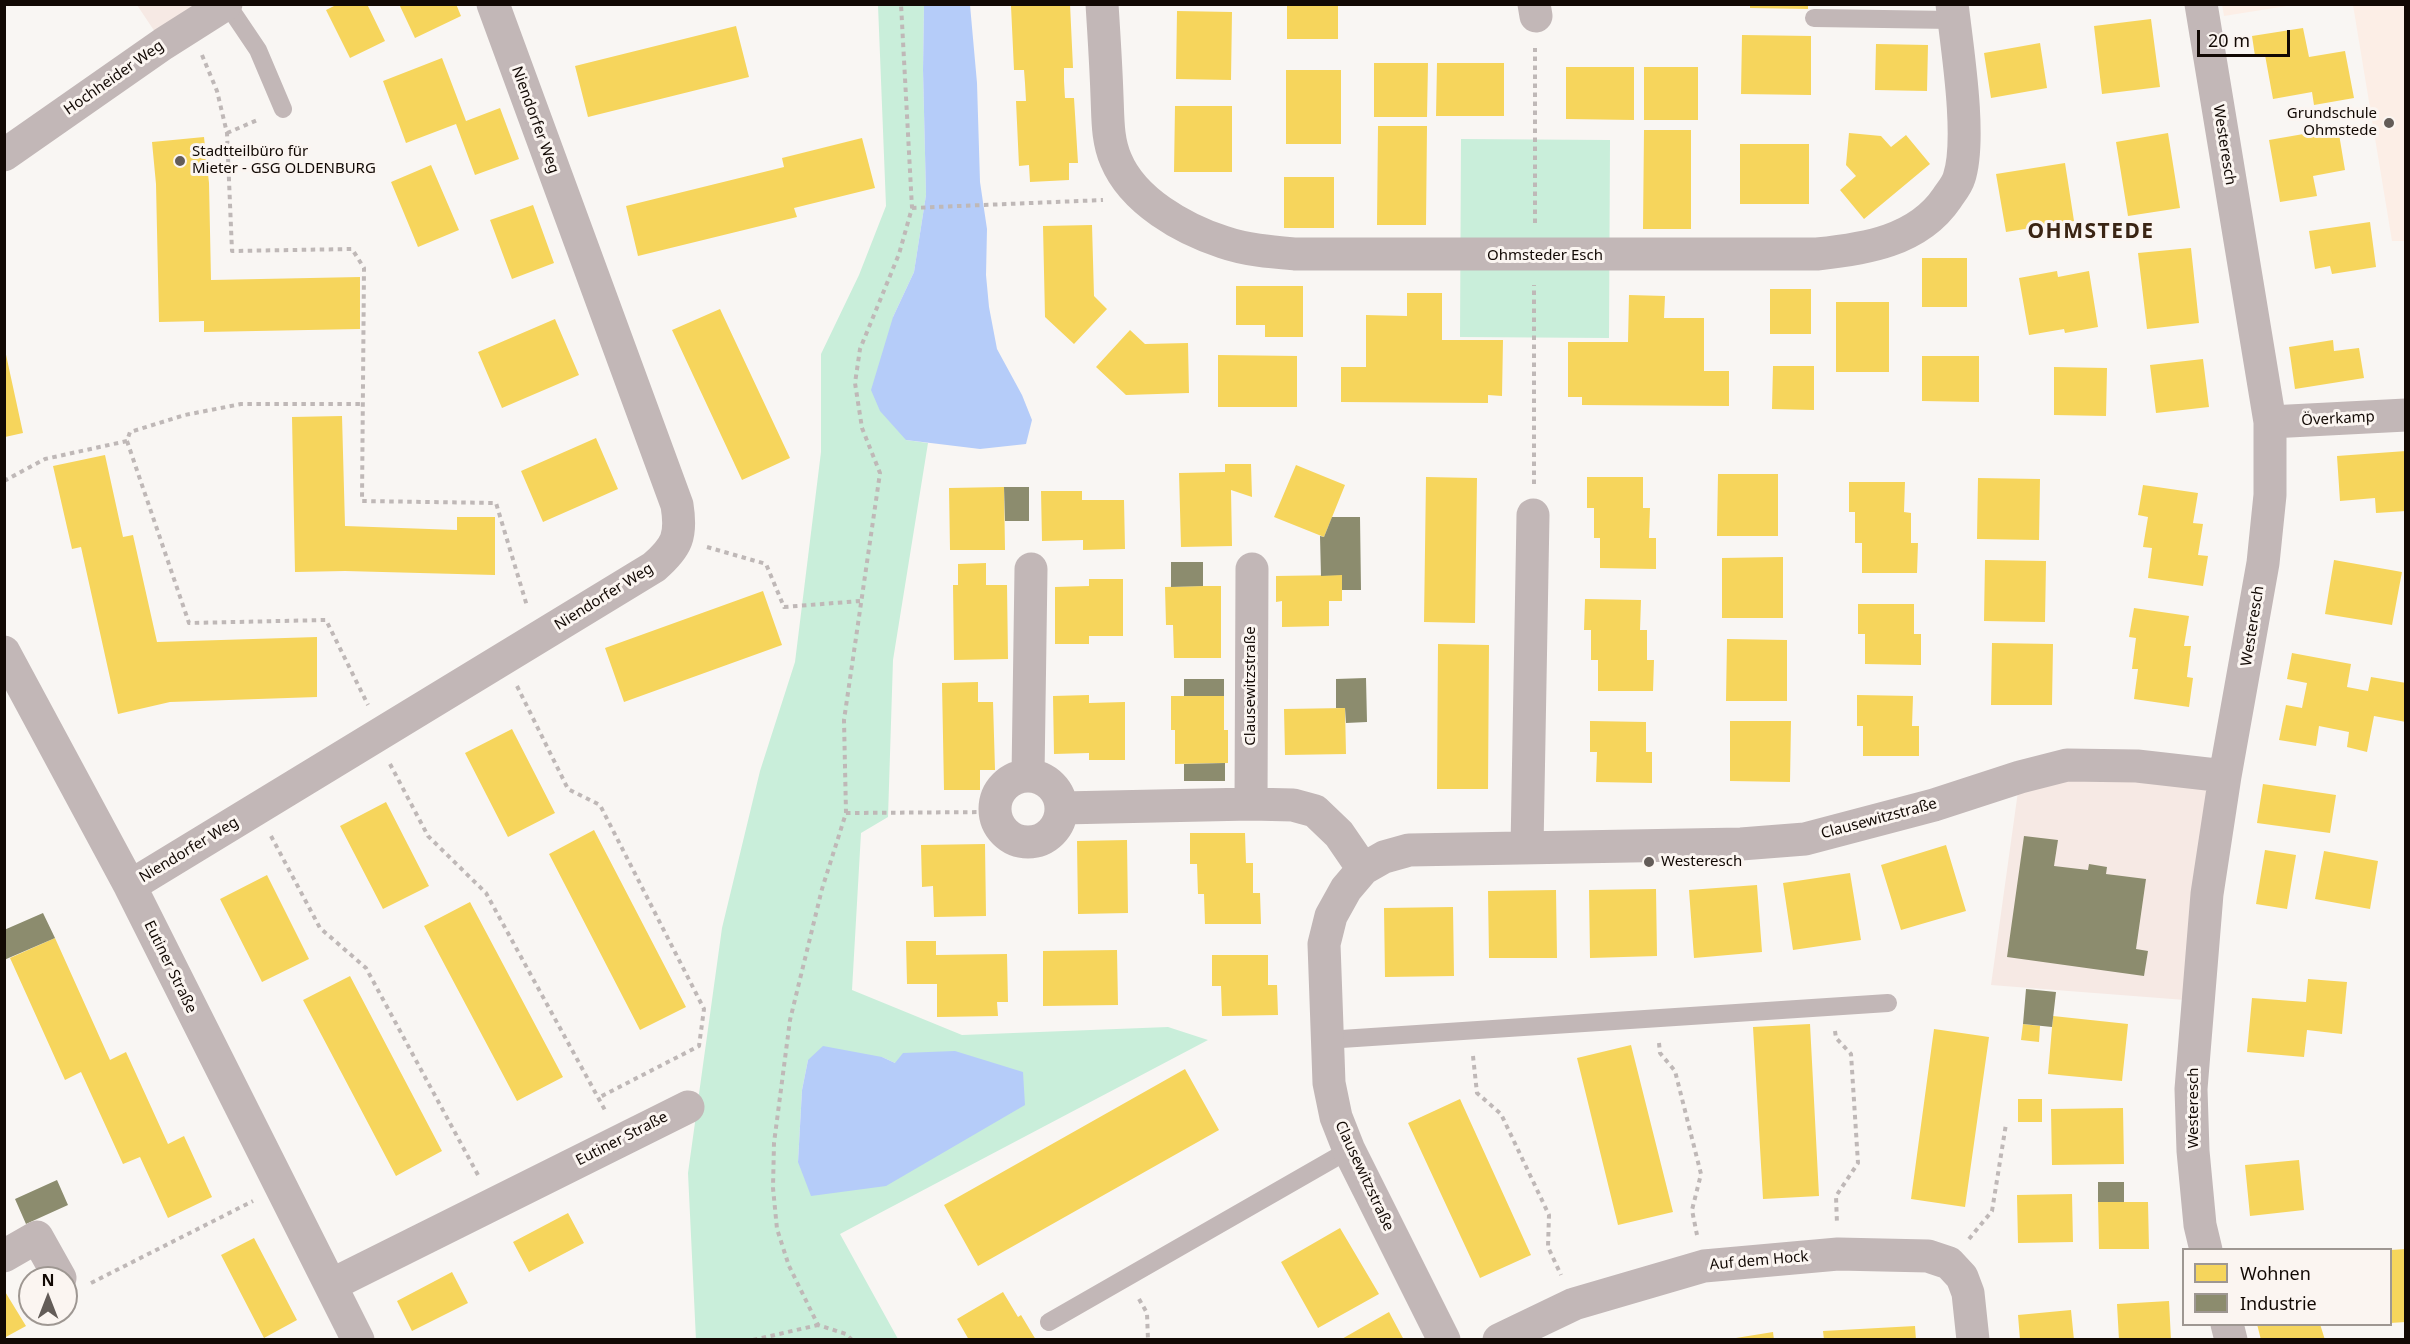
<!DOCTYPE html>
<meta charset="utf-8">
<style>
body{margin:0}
#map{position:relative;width:2410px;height:1344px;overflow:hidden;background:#f9f6f3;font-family:"Noto Sans",sans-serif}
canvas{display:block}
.frame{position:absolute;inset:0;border:6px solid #120904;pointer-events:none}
.legend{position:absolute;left:2182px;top:1248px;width:210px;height:78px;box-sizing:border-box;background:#fbf5f1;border:2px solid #9e9792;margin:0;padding:8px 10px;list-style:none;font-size:18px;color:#120904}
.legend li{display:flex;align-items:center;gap:12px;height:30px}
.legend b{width:30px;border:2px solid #9e9792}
.north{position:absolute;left:18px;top:1266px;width:60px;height:60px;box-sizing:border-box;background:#fbf5f1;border:2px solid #9e9792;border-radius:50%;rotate:0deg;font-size:16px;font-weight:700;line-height:24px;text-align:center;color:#120904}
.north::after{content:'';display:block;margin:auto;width:21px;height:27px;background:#635c58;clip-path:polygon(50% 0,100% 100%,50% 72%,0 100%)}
.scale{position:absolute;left:2197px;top:30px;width:93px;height:27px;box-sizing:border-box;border:3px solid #120904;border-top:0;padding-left:8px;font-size:18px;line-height:21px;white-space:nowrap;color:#120904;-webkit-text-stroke:4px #fbf5f1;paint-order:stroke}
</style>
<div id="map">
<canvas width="2410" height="1344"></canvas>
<div class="frame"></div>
<ul class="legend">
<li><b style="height:16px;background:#f6d55c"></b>Wohnen</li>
<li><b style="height:16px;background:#8c8c6e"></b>Industrie</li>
</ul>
<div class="north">N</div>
<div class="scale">20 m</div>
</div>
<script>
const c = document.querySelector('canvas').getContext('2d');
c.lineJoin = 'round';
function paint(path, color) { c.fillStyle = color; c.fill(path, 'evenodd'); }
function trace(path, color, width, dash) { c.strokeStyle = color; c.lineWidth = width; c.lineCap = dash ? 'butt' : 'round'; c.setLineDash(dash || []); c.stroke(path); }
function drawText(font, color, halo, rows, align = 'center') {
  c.font = font + ' "Noto Sans",sans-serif'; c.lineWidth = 6; c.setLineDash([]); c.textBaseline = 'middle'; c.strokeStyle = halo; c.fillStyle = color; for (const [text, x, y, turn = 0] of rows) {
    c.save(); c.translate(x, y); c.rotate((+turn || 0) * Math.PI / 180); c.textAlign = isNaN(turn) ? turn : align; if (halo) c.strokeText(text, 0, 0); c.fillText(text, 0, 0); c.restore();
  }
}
paint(new Path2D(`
 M 137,5 L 226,5 L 163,44 Z
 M 2225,776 L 2198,1001 L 1991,985 L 2020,777 Z`), '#f6e9e4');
paint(new Path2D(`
 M 2222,4 L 2293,4 L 2293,5 L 2224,16 Z
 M 2353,5 L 2405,5 L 2405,241 L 2392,241 Z`), '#fceee6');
paint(new Path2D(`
 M 878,5 L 924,5 L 923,70 L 926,195 L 914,272 L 893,317 L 906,440 L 928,443 L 893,660 L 888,817 L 861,833 L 852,990 L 962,1035 L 1168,1027 L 1208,1040 L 840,1234 L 898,1339 L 696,1340 L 688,1173 L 722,928 L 760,771 L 795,662 L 821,452 L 821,354 L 859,275 L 886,206 ZM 882,1057 L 895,1063 L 798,1162 L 802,1090 L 808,1060 Z
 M 1461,139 L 1610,140 L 1609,338 L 1460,337 Z`), '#c9eeda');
paint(new Path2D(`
 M 924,5 L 970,5 L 977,83 L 980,182 L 987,229 L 986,275 L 989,307 L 997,349 L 1022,395 L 1032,420 L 1026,444 L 980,449 L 906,440 L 880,411 L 871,390 L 893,317 L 914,272 L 926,195 L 923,70 Z
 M 823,1046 L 882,1057 L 895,1063 L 903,1053 L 955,1051 L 1023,1072 L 1025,1105 L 886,1186 L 811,1196 L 798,1162 L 802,1090 L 808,1060 Z`), '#b5ccf9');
paint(new Path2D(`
 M 338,4 L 367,4 L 385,41 L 350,58 L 326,10 Z
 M 399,4 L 456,4 L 461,16 L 415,38 Z
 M 1021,4 L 1070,4 L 1073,68 L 1064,68 L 1064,81 L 1065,98 L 1074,98 L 1078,163 L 1069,163 L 1069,180 L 1030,182 L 1029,165 L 1019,166 L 1016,101 L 1026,101 L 1025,83 L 1024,70 L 1014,70 L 1011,6 Z
 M 1287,4 L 1338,4 L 1338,39 L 1287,39 Z
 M 1750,4 L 1808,4 L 1808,9 L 1750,8 Z
 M 1177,11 L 1232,12 L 1231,80 L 1176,79 Z
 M 2151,19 L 2160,87 L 2102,94 L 2094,26 Z
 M 736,26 L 749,77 L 588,117 L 575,66 Z
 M 2303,28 L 2309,57 L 2345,51 L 2354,98 L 2314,105 L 2312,92 L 2273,99 L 2265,55 L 2255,56 L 2252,36 Z
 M 1742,35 L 1811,36 L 1811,95 L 1741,94 Z
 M 2040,43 L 2047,88 L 1991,98 L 1984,53 Z
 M 1876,44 L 1928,45 L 1927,91 L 1875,90 Z
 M 442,58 L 466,121 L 500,108 L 519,159 L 475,175 L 456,124 L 406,143 L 383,81 Z
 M 1374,63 L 1428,63 L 1427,117 L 1374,117 Z
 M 1437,63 L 1504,63 L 1504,116 L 1436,116 Z
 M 1566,67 L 1634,67 L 1634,120 L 1566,119 Z
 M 1644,67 L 1698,67 L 1698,120 L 1644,120 Z
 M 1286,70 L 1341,70 L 1341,144 L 1286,144 Z
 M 1175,106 L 1232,106 L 1232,172 L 1174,172 Z
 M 1378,126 L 1427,126 L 1426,225 L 1377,225 Z
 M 2338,128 L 2345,170 L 2313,176 L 2317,196 L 2280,202 L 2269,140 Z
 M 1644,130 L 1691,130 L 1691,229 L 1643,229 Z
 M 1849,133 L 1881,136 L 1891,147 L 1906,135 L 1930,164 L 1864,219 L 1840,190 L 1856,176 L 1846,165 Z
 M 2168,133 L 2180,208 L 2128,216 L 2116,142 Z
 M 204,137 L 209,183 L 211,280 L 360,277 L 360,329 L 204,332 L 204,321 L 159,322 L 156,184 L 152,142 Z
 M 862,138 L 875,188 L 794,208 L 797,217 L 638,256 L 626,206 L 784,167 L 782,158 Z
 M 1740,144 L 1809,144 L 1809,204 L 1740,204 Z
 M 2065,163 L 2074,221 L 2006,232 L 1996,174 Z
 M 431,165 L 459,230 L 418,247 L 391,182 Z
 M 1284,177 L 1334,177 L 1334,228 L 1284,228 Z
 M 533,205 L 554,263 L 512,279 L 490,220 Z
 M 2370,222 L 2376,267 L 2332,274 L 2330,266 L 2315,269 L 2309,231 Z
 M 1092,225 L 1094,296 L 1107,309 L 1074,344 L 1045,317 L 1043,226 Z
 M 2191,248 L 2199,323 L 2147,329 L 2138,253 Z
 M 1922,258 L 1967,258 L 1967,307 L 1922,307 Z
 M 2057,271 L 2058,277 L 2089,271 L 2098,327 L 2065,333 L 2064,329 L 2029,335 L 2019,278 Z
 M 1236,286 L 1303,286 L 1303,337 L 1265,337 L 1265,325 L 1236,325 Z
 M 1770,289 L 1811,289 L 1811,334 L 1770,334 Z
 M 1407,293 L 1442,293 L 1442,340 L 1503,340 L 1502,396 L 1488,395 L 1488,403 L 1341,402 L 1341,367 L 1366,367 L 1366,315 L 1407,316 Z
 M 1629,295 L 1665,296 L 1664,318 L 1704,318 L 1704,371 L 1729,371 L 1729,406 L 1582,405 L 1582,397 L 1568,397 L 1568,342 L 1628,342 Z
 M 1836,302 L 1889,302 L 1889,372 L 1836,372 Z
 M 720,309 L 790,458 L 742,480 L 672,330 Z
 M 555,319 L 579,375 L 502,408 L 478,352 Z
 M 1130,330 L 1145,344 L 1188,343 L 1189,393 L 1126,395 L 1096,367 Z
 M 2333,340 L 2334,351 L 2359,348 L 2364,378 L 2295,389 L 2289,347 Z
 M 5,350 L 23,433 L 5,437 Z
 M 1218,355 L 1297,356 L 1297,407 L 1218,407 Z
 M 1922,356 L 1979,356 L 1979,402 L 1922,401 Z
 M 2203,359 L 2209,407 L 2156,413 L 2150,365 Z
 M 1773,366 L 1814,366 L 1814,410 L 1772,409 Z
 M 2054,367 L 2107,368 L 2106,416 L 2054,415 Z
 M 342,416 L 345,526 L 457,530 L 457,517 L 495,517 L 495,575 L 345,571 L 295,572 L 292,417 Z
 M 596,438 L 618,489 L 543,522 L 521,471 Z
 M 2406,451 L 2406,511 L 2376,513 L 2375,498 L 2340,501 L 2337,456 Z
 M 105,455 L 123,537 L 133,535 L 157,642 L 317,637 L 317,697 L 170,702 L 118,714 L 81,547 L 72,549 L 53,466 Z
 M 1225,464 L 1251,464 L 1252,497 L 1231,490 L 1232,546 L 1181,547 L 1179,473 L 1225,472 Z
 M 1296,465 L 1345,485 L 1324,537 L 1274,517 Z
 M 1718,474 L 1778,474 L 1778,536 L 1717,536 Z
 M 1426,477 L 1477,478 L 1475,623 L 1424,622 Z
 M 1587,477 L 1643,477 L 1643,508 L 1650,508 L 1649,538 L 1656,538 L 1656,569 L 1600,568 L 1600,538 L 1594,538 L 1594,508 L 1587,508 Z
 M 1978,478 L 2040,479 L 2039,540 L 1977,539 Z
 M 1849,482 L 1905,482 L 1904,512 L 1911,513 L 1911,543 L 1918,543 L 1917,573 L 1862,573 L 1862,543 L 1855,543 L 1855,512 L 1849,512 Z
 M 2143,485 L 2198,493 L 2193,523 L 2203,524 L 2198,555 L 2208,556 L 2203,586 L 2148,578 L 2152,548 L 2143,547 L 2148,517 L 2138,515 Z
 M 1004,487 L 1005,550 L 950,550 L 949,488 Z
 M 1041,491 L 1082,491 L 1082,500 L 1124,500 L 1125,549 L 1083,550 L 1083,540 L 1042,541 Z
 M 1783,557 L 1783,618 L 1722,618 L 1722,558 Z
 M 1985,560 L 2046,561 L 2045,622 L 1984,621 Z
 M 2334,560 L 2402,572 L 2392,625 L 2325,614 Z
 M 986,563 L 986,585 L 1007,585 L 1008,659 L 954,660 L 953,585 L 958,585 L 958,564 Z
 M 1342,575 L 1342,601 L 1329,601 L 1329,626 L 1282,627 L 1282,601 L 1276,602 L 1276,576 Z
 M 1089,579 L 1123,579 L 1123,636 L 1089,636 L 1089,644 L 1055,644 L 1055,587 L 1089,586 Z
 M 1203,586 L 1221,586 L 1221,658 L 1174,658 L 1173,625 L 1166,625 L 1165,587 Z
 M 763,591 L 782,645 L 624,702 L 605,648 Z
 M 1585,599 L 1641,600 L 1640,630 L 1647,630 L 1647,660 L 1654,660 L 1653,691 L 1598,691 L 1598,660 L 1591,660 L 1591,630 L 1584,630 Z
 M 1858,604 L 1914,604 L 1914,634 L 1921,634 L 1921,665 L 1865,664 L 1865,634 L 1858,634 Z
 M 2134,608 L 2189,616 L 2184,646 L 2191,646 L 2187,677 L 2193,678 L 2189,707 L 2134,699 L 2138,669 L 2132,669 L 2136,638 L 2129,637 Z
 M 1727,639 L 1787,640 L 1787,701 L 1726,701 Z
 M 1992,643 L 2053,644 L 2052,705 L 1991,705 Z
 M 1438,644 L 1489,645 L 1488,789 L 1437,789 Z
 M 2292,653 L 2351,664 L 2347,687 L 2368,691 L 2371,677 L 2406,683 L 2406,722 L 2374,716 L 2367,752 L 2347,747 L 2349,732 L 2319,726 L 2316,746 L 2279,740 L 2286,705 L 2302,708 L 2307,683 L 2287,679 Z
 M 978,682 L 978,702 L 993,702 L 995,770 L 980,770 L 980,790 L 944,790 L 942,683 Z
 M 1089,695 L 1089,703 L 1125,702 L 1125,760 L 1089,760 L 1089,753 L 1054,754 L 1053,696 Z
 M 1857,695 L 1913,696 L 1912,726 L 1919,726 L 1919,756 L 1863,756 L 1863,726 L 1857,726 Z
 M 1171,696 L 1224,696 L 1224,730 L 1228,730 L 1228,763 L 1175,764 L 1175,730 L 1171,730 Z
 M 1345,708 L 1346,754 L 1285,755 L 1284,709 Z
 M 1590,721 L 1646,722 L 1646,752 L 1652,752 L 1652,783 L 1596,782 L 1597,752 L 1590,752 Z
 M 1730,721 L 1791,721 L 1790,782 L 1730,781 Z
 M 512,729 L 555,813 L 508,837 L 465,753 Z
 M 2263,784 L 2336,795 L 2330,833 L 2257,823 Z
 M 386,802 L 429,886 L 383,909 L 340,826 Z
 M 594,830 L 686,1007 L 640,1030 L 549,854 Z
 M 1190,833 L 1245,833 L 1246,863 L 1253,863 L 1253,893 L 1260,893 L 1261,924 L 1205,924 L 1204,894 L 1198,894 L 1197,864 L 1190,864 Z
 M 1127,840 L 1128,913 L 1078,914 L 1077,841 Z
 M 985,844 L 986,916 L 934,917 L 933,886 L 922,887 L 921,845 Z
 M 1946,845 L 1966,911 L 1901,930 L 1881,865 Z
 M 2265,850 L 2296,855 L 2287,909 L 2256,904 Z
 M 2324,851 L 2378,861 L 2370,909 L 2315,899 Z
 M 1850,873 L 1861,940 L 1793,950 L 1783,883 Z
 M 267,875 L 309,959 L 262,982 L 220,899 Z
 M 1757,885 L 1762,952 L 1694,958 L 1689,890 Z
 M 1656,889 L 1657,956 L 1590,958 L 1589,890 Z
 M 1556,890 L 1557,958 L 1489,958 L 1488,891 Z
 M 470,902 L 563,1077 L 517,1101 L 424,926 Z
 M 1453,907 L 1454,976 L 1385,977 L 1384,908 Z
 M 55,938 L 110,1060 L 126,1052 L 168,1144 L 184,1136 L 212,1197 L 168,1218 L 140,1157 L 123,1164 L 81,1072 L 65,1080 L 10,958 Z
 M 906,941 L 936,941 L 936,955 L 1007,954 L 1008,1002 L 997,1002 L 998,1016 L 937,1017 L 937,984 L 907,984 Z
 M 1117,950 L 1118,1005 L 1043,1006 L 1043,951 Z
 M 1212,955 L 1268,955 L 1268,985 L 1277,985 L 1278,1015 L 1222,1016 L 1221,986 L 1212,986 Z
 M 350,976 L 442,1151 L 396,1176 L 303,1000 Z
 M 2308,979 L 2347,982 L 2342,1034 L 2307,1030 L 2304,1057 L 2247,1052 L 2252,998 L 2306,1002 Z
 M 2053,1016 L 2128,1024 L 2122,1081 L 2048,1074 Z
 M 1810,1024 L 1819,1196 L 1763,1199 L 1753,1027 Z
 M 2023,1024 L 2040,1026 L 2039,1042 L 2021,1040 Z
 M 1934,1029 L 1989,1037 L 1965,1207 L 1911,1199 Z
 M 1631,1045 L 1673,1212 L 1618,1225 L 1577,1058 Z
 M 1185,1069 L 1219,1130 L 978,1266 L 944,1205 Z
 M 1460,1099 L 1531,1255 L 1480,1278 L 1408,1123 Z
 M 2018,1099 L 2042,1099 L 2042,1122 L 2018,1122 Z
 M 2123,1108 L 2124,1164 L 2052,1165 L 2051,1109 Z
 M 2299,1160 L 2304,1210 L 2250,1216 L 2245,1165 Z
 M 2072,1194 L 2073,1242 L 2018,1243 L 2017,1195 Z
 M 2098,1202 L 2148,1202 L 2149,1249 L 2099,1249 Z
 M 568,1213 L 584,1243 L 529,1272 L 513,1242 Z
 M 1340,1228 L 1379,1294 L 1318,1328 L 1281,1262 Z
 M 254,1238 L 297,1320 L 264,1338 L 221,1255 Z
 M 2406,1249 L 2406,1322 L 2390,1323 L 2390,1250 Z
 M 452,1272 L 468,1303 L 412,1331 L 397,1301 Z
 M 4,1290 L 26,1326 L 4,1338 Z
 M 1003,1292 L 1018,1317 L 1021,1315 L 1036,1340 L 969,1340 L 957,1319 Z
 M 2169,1301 L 2171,1340 L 2119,1340 L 2117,1304 Z
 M 2071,1310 L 2074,1340 L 2020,1340 L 2018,1315 Z
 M 1389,1312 L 1404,1340 L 1340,1340 Z
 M 2257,1324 L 2320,1324 L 2325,1340 L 2261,1340 Z
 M 1915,1326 L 1916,1340 L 1824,1340 L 1823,1331 Z
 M 1773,1332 L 1774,1340 L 1736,1340 L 1736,1338 Z`), '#f6d55c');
paint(new Path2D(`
 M 1004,487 L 1029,487 L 1029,521 L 1005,521 Z
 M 1332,517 L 1360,517 L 1361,590 L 1342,590 L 1342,575 L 1321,576 L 1320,536 L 1324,537 Z
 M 1171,562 L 1203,562 L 1203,586 L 1171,587 Z
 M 1366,678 L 1367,722 L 1346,723 L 1345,708 L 1336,708 L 1336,679 Z
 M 1184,679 L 1224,679 L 1224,696 L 1184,696 Z
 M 1225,763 L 1225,781 L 1184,781 L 1184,764 Z
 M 2024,836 L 2058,840 L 2054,866 L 2088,870 L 2089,864 L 2107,867 L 2106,874 L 2146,879 L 2136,949 L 2148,951 L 2144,976 L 2007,957 Z
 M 43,913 L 55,938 L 4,960 L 4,930 Z
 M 2026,989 L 2056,992 L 2052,1027 L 2023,1024 Z
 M 57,1180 L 68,1205 L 26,1224 L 15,1199 Z
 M 2098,1182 L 2124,1182 L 2124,1202 L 2098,1202 Z`), '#8c8c6e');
trace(new Path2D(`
 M 202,55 L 217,91 L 227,133 L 232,251 L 352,249 L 364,268 L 362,501 L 496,503 L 527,606
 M 227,133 L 260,119
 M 912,208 L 1103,200
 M 1535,223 L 1535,48
 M 127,441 L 189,623 L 326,620 L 368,705
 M 4,481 L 45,459 L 127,441 L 130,432 L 185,415 L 241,404 L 363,404
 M 1534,484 L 1534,285
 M 707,547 L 766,564 L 784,607 L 860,601
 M 517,686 L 568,789 L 600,805 L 704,1009 L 699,1046 L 598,1098
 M 390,764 L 428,836 L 486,893 L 606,1112
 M 846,813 L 995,812
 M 271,836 L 320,928 L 366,968 L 478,1175
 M 1835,1031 L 1836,1038 L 1851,1054 L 1858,1163 L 1836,1196 L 1837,1224
 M 1659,1043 L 1660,1053 L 1675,1071 L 1701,1174 L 1692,1210 L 1697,1235
 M 1473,1056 L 1477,1093 L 1501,1114 L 1549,1215 L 1548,1247 L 1561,1275
 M 1969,1239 L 1992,1211 L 2006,1124
 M 91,1283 L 253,1201
 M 1139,1299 L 1147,1313 L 1148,1340
 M 753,1340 L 818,1325
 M 852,1340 L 846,1334 L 818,1325 L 789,1266 L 777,1229 L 773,1188 L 774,1143 L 790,1020 L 822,889 L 846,813 L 844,720 L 880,473 L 862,428 L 855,383 L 860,349 L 899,254 L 912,208 L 901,4`), '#bfb8b7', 4, [4.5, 4.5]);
trace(new Path2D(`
 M 227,4 L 258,50 L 283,109
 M 1814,18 L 1953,20
 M 1326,1040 L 1888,1003
 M 1049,1322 L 1349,1150`), '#c2b7b7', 18);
trace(new Path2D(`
 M 1102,4 C 1104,35 1106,66 1107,96 C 1108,117 1107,140 1116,160 C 1133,201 1183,229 1223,242 C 1246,250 1271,252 1295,254 L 1817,254 C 1865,249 1918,241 1947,198 C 1951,192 1957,185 1959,178 C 1972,139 1957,47 1952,4
 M 1534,4 L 1536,16
 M 2201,4 L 2270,422 L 2270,495 L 2263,563 L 2225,776 L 2207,894 L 2191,1089 L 2193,1151 L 2200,1225 L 2206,1250
 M 4,155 L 163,44 L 226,4
 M 2270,422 L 2406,415
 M 4,652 L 130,886 L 358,1340
 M995 809a33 33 0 1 1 66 0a33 33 0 1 1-66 0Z
 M 1028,776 L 1031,569
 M 1251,804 L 1252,569
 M 1062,808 L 1251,804 L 1293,805 L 1315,811 L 1339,834 L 1363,869
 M 1527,848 L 1533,515
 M 130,886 L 654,567 C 677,547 682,536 677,505 L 493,4
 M 4,1256 L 37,1237 L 60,1278
 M 331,1285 L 688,1107
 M 2227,1324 L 2231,1340
 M 1444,1340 L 1349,1150 L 1336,1117 L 1329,1083 L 1324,944 L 1331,916 L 1346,889 L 1363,869 L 1384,857 L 1409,850 L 1741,844 L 1805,839 L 1934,805 L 2020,777 L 2067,765 L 2137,766 L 2225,776
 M 1499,1340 L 1574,1304 L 1704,1266 L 1838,1254 L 1928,1256 L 1949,1263 L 1962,1277 L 1968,1293 L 1973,1340`), '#c2b7b7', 33);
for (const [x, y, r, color] of [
 [2389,123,6,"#635c58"],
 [180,161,6,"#635c58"],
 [1649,862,6,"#635c58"]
]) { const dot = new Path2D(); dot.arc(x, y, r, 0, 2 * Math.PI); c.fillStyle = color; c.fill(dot); trace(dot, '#fbf5f1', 2); }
drawText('15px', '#120904', '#fbf5f1', [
 ["Hochheider Weg",114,78,-35],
 ["Niendorfer Weg",535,120,70],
 ["Westeresch",2224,145,81],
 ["Ohmsteder Esch",1545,256],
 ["Överkamp",2338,419,-3],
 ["Niendorfer Weg",604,597,-32],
 ["Westeresch",2253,626,-81],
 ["Clausewitzstraße",1251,686,-90],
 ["Clausewitzstraße",1879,819,-15],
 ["Niendorfer Weg",189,850,-31],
 ["Eutiner Straße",170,967,64],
 ["Westeresch",2194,1108,-90],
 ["Eutiner Straße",622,1139,-27],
 ["Clausewitzstraße",1364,1176,65],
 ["Auf dem Hock",1759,1261,-5]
]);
drawText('15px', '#120904', '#fbf5f1', [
 ["Grundschule",2377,114,"right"],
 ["Ohmstede",2377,131,"right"],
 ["Stadtteilbüro für",192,152],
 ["Mieter - GSG OLDENBURG",192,169],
 ["Westeresch",1661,862]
], 'left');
c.letterSpacing = '1.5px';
drawText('bold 21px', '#3a2413', '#fbf5f1', [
 ["OHMSTEDE",2091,232]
]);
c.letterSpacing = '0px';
</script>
